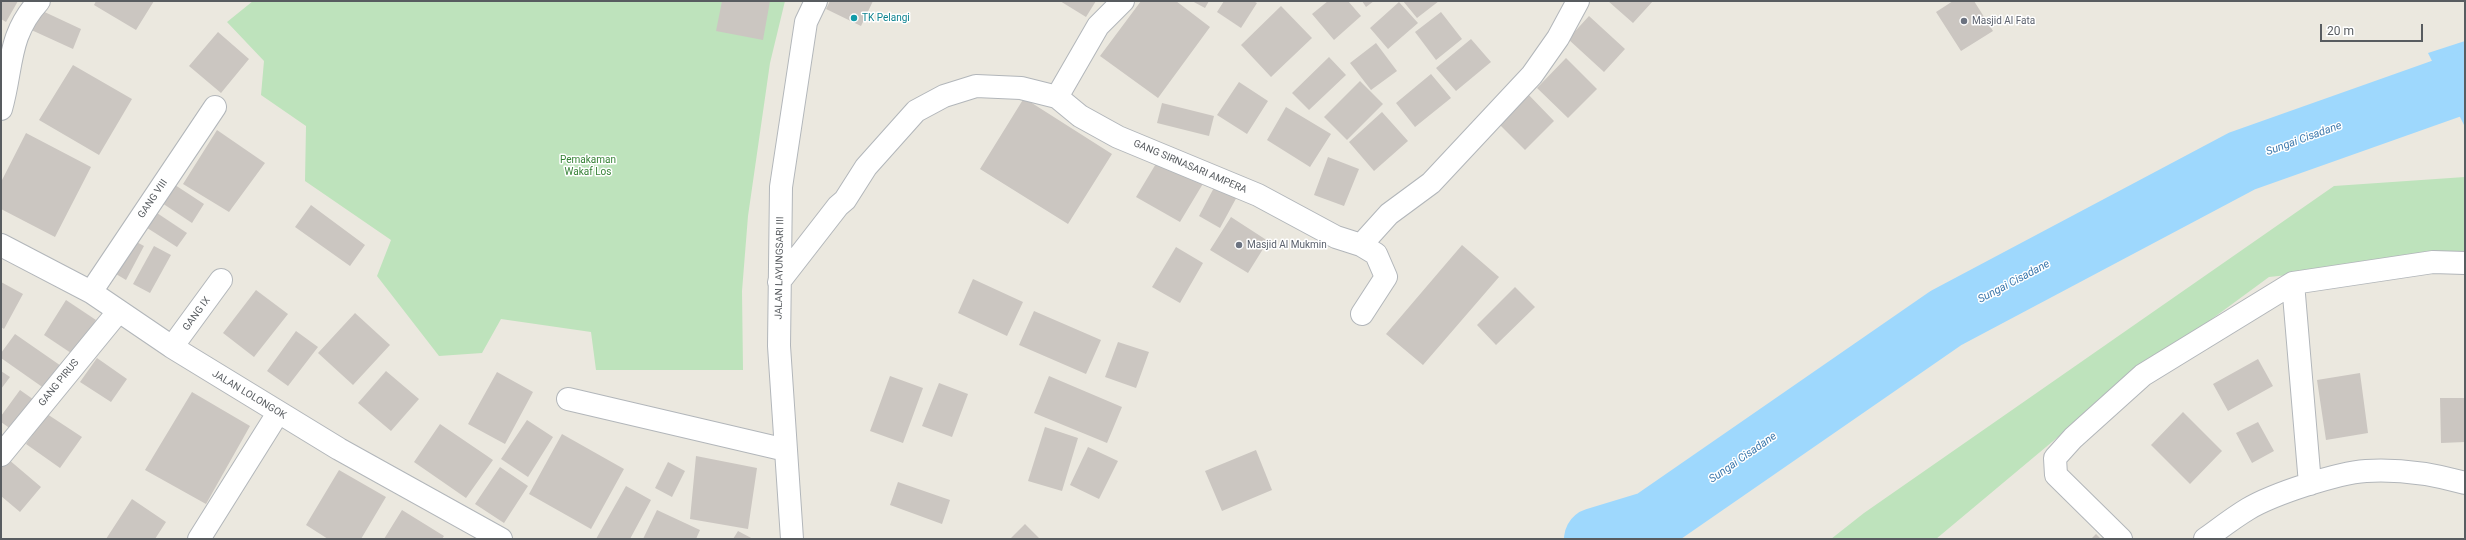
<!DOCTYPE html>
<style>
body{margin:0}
#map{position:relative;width:2466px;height:540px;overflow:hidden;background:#ebe8df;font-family:Roboto,sans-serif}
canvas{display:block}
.frame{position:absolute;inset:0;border:2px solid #585c60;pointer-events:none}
.scale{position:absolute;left:2320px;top:24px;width:103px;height:18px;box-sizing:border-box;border:2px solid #585c60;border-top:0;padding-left:5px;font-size:12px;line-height:14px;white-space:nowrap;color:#585c60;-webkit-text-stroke:3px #fff;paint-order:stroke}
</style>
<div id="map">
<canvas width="2466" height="540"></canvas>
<div class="frame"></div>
<div class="scale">20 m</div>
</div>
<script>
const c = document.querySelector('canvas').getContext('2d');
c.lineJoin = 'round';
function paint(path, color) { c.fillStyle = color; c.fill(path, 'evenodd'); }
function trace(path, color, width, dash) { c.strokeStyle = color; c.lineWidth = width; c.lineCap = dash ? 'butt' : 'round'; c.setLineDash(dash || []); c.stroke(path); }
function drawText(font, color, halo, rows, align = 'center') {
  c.font = font + ' Roboto,sans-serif'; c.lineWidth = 3; c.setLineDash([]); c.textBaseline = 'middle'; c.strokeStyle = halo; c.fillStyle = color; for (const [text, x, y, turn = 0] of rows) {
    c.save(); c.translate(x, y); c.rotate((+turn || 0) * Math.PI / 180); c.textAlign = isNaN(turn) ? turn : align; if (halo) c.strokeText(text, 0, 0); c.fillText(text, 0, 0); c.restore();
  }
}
paint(new Path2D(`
 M 253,1 L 785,1 L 770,63 L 748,216 L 742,291 L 743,370 L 596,370 L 591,332 L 501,319 L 482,353 L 439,356 L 377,276 L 391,240 L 305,181 L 306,126 L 261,95 L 264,61 L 227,22 Z
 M 2465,177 L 2465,256 L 2269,277 L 2107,396 L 1936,539 L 1831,539 L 1864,513 L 2334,186 Z`), '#bee3bc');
paint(new Path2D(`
 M 2465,41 L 2465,127 L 2428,53 Z`), '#9ed8fd');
trace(new Path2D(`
 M 1595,539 L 1651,522 L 1946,318 L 2242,161 L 2465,82`), '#9ed8fd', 62);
paint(new Path2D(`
 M 1,1 L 18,1 L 6,22 L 1,19 Z
 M 96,1 L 154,1 L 136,30 L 94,5 Z
 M 722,1 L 770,1 L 763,40 L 716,31 Z
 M 830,1 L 873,1 L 861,26 L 826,9 Z
 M 1060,1 L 1096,1 L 1086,17 Z
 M 1141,1 L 1176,1 L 1210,27 L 1158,98 L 1100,56 Z
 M 1192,1 L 1209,1 L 1205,8 Z
 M 1224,1 L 1253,1 L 1257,3 L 1241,28 L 1217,12 Z
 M 1328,1 L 1348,1 L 1361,16 L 1334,40 L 1312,14 Z
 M 1362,1 L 1374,1 L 1366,7 Z
 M 1403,1 L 1439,1 L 1417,18 Z
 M 1608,1 L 1653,1 L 1633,23 Z
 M 1953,1 L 1974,1 L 1993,31 L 1961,51 L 1936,12 Z
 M 1399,2 L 1418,23 L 1388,49 L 1370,28 Z
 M 1281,6 L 1312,38 L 1271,77 L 1241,45 Z
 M 36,8 L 81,29 L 73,49 L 27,28 Z
 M 1441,12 L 1462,39 L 1436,60 L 1415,32 Z
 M 1589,16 L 1625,49 L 1604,72 L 1568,39 Z
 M 218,32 L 249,59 L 221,93 L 189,66 Z
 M 1471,39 L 1491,62 L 1456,91 L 1436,68 Z
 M 1376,43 L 1397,71 L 1371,90 L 1350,63 Z
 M 1329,57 L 1346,75 L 1309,110 L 1292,93 Z
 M 1566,58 L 1597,89 L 1568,118 L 1537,88 Z
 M 73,65 L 132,99 L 99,155 L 39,120 Z
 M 1431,74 L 1451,98 L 1415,127 L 1396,103 Z
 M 1360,81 L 1383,104 L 1347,140 L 1324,117 Z
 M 1239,82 L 1268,101 L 1247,134 L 1217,115 Z
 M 1524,90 L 1554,121 L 1525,150 L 1495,120 Z
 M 1024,98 L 1112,154 L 1068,224 L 980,169 Z
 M 1162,103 L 1214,116 L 1209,136 L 1157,123 Z
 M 1286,107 L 1331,134 L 1310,167 L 1267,140 Z
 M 1382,112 L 1408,141 L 1374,171 L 1349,142 Z
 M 217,130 L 265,163 L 229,212 L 183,184 Z
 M 26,133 L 91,167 L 55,237 L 1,209 L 1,182 Z
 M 1160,157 L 1204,182 L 1180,222 L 1136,197 Z
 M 1328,157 L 1359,169 L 1344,206 L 1314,195 Z
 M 1217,182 L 1239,193 L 1220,228 L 1199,216 Z
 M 172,183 L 204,204 L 192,223 L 159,201 Z
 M 311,205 L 365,245 L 350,266 L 295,227 Z
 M 151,209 L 187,233 L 177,247 L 141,224 Z
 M 1231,217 L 1268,241 L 1248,273 L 1210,250 Z
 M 129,238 L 144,246 L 126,280 L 111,271 Z
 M 1462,245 L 1499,277 L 1423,365 L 1386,334 Z
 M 154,246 L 171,255 L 150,293 L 133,284 Z
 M 1176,247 L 1203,263 L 1180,303 L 1152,287 Z
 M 973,279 L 1023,302 L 1007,336 L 958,313 Z
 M 1,282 L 23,294 L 4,329 L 1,327 Z
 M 1515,287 L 1535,307 L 1496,345 L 1477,325 Z
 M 256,290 L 288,314 L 254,357 L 223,333 Z
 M 66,300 L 96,320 L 74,355 L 44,335 Z
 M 1034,311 L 1101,340 L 1086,374 L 1019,345 Z
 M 355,313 L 390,345 L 353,385 L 318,353 Z
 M 296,331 L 318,347 L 288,386 L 267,371 Z
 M 15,334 L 64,368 L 48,391 L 1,358 L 1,353 Z
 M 1118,342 L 1149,352 L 1136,388 L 1105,377 Z
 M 97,358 L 127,379 L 111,402 L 80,382 Z
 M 2258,359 L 2273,386 L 2228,411 L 2213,384 Z
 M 1,371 L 10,377 L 1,389 Z
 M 386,371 L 419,399 L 391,431 L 358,403 Z
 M 497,372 L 533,392 L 505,444 L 468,424 Z
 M 2360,373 L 2368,433 L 2326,440 L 2317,380 Z
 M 890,376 L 923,388 L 903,443 L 870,431 Z
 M 1049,376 L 1122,407 L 1107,443 L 1034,413 Z
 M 939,383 L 968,394 L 952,437 L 922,426 Z
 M 20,390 L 37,402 L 15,432 L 1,422 L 1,416 Z
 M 192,392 L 250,426 L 206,504 L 145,470 Z
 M 2440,398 L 2465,398 L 2465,442 L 2441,443 Z
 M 2183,412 L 2222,451 L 2190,484 L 2151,445 Z
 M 47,414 L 82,437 L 60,468 L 26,444 Z
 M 527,420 L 553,437 L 528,477 L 501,459 Z
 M 2258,422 L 2274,451 L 2252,463 L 2236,433 Z
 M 440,424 L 493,460 L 466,498 L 414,462 Z
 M 1045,427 L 1078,438 L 1062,491 L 1028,481 Z
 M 562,434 L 624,469 L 591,529 L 529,494 Z
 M 1088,447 L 1118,461 L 1099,499 L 1070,485 Z
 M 1256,450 L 1272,490 L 1222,511 L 1205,471 Z
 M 696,456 L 757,468 L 748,529 L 690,519 Z
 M 8,459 L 41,487 L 20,512 L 1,496 L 1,467 Z
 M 668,462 L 685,471 L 672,497 L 655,488 Z
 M 500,467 L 528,486 L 504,523 L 475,504 Z
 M 339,470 L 386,497 L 361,539 L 328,539 L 306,525 Z
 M 898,482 L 950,500 L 942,524 L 890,505 Z
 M 626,486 L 651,500 L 630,539 L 596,539 Z
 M 132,499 L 166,522 L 155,539 L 106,539 Z
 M 402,510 L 444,536 L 442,539 L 384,539 Z
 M 657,510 L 700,530 L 696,539 L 643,539 Z
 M 1025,524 L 1040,539 L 1010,539 Z
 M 738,531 L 753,539 L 733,539 Z
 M 2096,534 L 2101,539 L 2091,539 Z`), '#cbc6c1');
const minor = new Path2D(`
 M 1057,97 L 1098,26 L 1123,1
 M 1,109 C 13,67 7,36 39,1
 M 1,245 L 91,292 L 172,347 L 339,449 L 501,539
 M 1361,245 L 1376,254 L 1386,277 L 1362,314
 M 779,282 L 838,206 L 845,200 L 866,167 L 916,111 L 944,96 L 976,86 L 1021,88 L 1057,97 L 1080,116 L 1118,137 L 1258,195 L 1336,237 L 1361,245 L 1389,214 L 1431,183 L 1532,75 L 1558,38 L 1578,1
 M 2293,283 L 2310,484
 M 91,292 L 215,107
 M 172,347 L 221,280
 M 568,399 L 786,450
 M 1,455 L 118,312
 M 199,539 L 278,413
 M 792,539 L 779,346 L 781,187 L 806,22 L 816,1
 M 2121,539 L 2056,475 L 2055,458 L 2073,438 L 2143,375 L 2293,283 L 2433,262 L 2465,263
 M 2205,539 C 2219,529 2233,518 2248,509 C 2273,494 2337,473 2366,471 C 2399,469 2433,474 2465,483`);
trace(minor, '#b2b6ba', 24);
trace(minor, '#fff', 22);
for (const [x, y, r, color] of [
 [854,18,4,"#0f9aa8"],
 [1964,21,4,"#6b7280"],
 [1239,245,4,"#6b7280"]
]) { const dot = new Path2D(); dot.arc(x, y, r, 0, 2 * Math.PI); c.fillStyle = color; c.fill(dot); trace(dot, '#fff', 1.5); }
drawText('10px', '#0d838f', '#fff', [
 ["TK Pelangi",862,18]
], 'left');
drawText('10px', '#5b616d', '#fff', [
 ["Masjid Al Fata",1972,21],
 ["Masjid Al Mukmin",1247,245]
], 'left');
drawText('10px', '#368236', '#fff', [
 ["Pemakaman",588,160],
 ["Wakaf Los",588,172]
]);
drawText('10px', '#585c60', '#fff', [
 ["GANG SIRNASARI AMPERA",1190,167,23],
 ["GANG VIII",153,199,-56],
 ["JALAN LAYUNGSARI III",780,268,-89],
 ["GANG IX",197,314,-54],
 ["GANG PIRUS",59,383,-51],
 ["JALAN LOLONGOK",249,395,31]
]);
drawText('italic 11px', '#3d79ad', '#fff', [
 ["Sungai Cisadane",2304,139,-20],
 ["Sungai Cisadane",2014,282,-28],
 ["Sungai Cisadane",1743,458,-35]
]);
</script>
